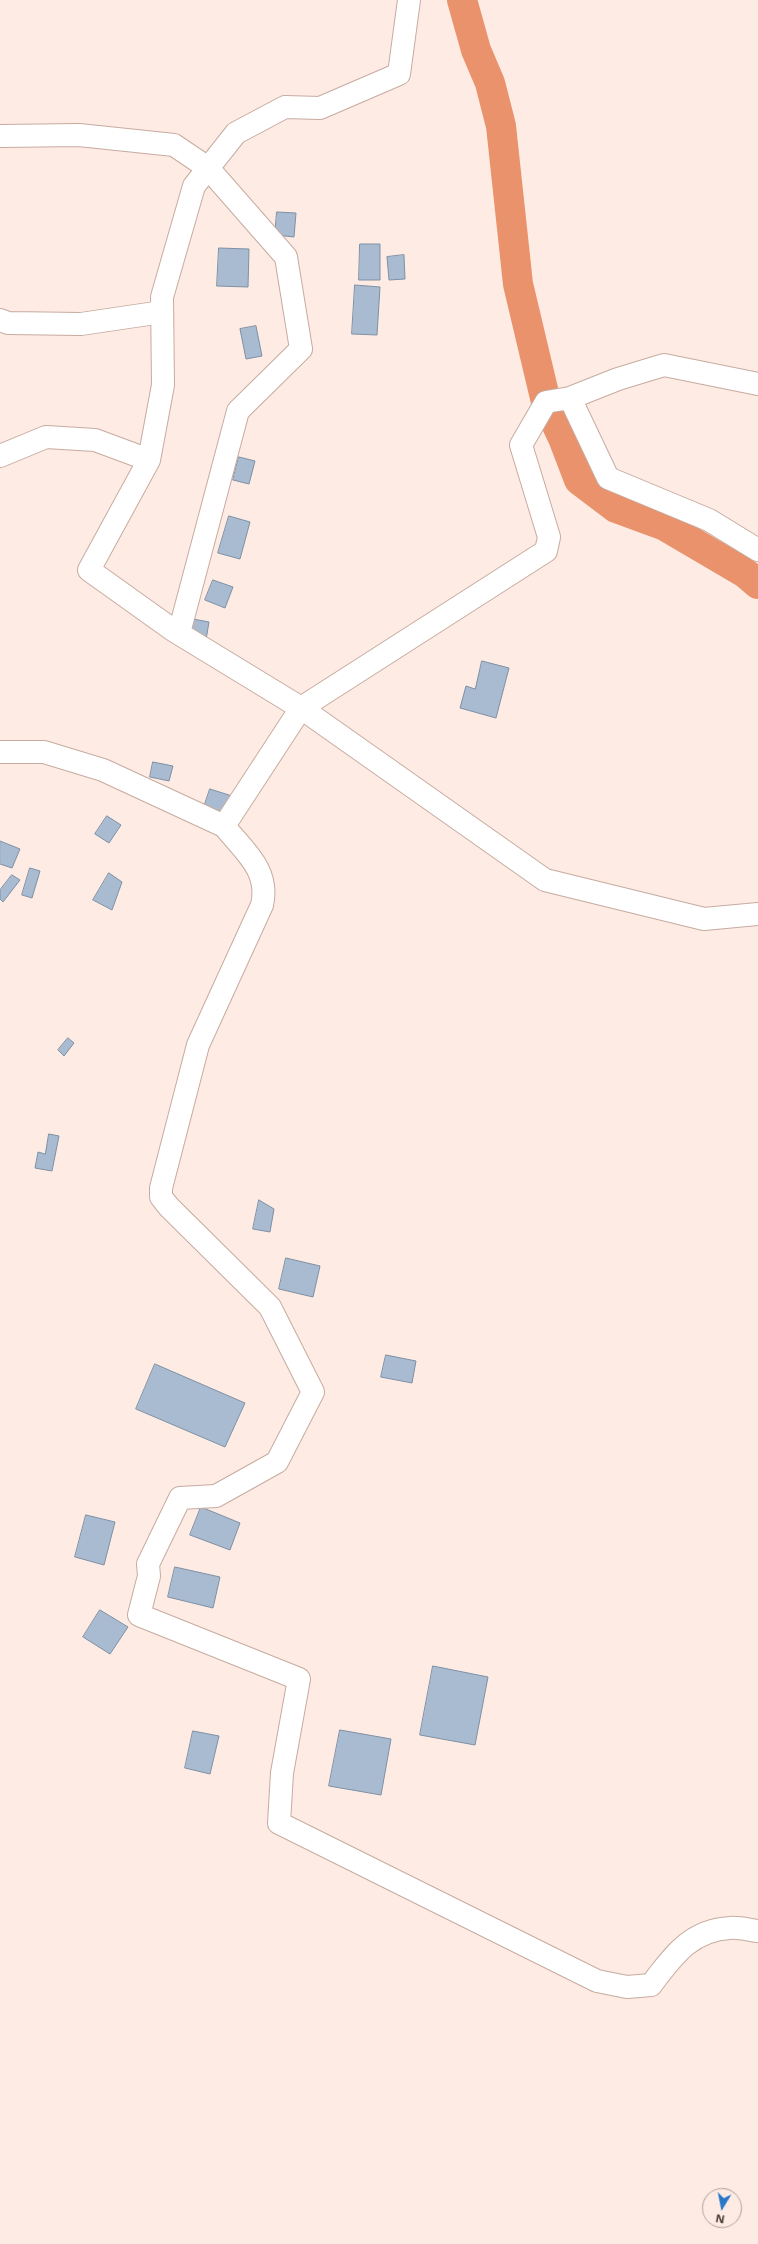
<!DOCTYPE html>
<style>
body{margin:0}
#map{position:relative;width:758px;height:2244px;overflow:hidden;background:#fdebe4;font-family:"Open Sans",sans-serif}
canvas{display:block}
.north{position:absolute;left:702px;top:2188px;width:40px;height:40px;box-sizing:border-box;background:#fdebe4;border:1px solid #b1a29c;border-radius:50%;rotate:190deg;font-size:11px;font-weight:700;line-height:16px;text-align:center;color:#3f342f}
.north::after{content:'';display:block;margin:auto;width:14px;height:18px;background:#2b77c7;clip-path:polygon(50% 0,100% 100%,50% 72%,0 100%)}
</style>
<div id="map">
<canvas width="758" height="2244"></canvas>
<div class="north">N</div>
</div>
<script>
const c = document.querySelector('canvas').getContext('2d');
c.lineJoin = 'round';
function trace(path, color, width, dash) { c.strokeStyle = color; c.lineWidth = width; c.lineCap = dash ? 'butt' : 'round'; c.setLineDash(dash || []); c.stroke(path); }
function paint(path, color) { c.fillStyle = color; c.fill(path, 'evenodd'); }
trace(new Path2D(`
 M 462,0 L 476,50 L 490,83 L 501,126 L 518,284 L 546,402 L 563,438 L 579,480 L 616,508 L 665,526 L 745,573 L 758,584`), '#e9926b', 30);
const building = new Path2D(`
 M 277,212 L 296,213 L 294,237 L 275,235 Z
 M 360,244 L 380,244 L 380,280 L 359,280 Z
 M 219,248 L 249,249 L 248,287 L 217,286 Z
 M 404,255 L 405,279 L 389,280 L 387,257 Z
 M 355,285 L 380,287 L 377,335 L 352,334 Z
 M 256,326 L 262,356 L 246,359 L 240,329 Z
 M 239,457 L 255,461 L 249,484 L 233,480 Z
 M 229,516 L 250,522 L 240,559 L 218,553 Z
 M 213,580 L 233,587 L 225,608 L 205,600 Z
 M 193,619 L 209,622 L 206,640 L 190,637 Z
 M 482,661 L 509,668 L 496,718 L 460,708 L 466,686 L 475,689 Z
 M 153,762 L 173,766 L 169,781 L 150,777 Z
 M 210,789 L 232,796 L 225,817 L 203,810 Z
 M 107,816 L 121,825 L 109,843 L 95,834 Z
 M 0,841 L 20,849 L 12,868 L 0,864 Z
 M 30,868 L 40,871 L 32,898 L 22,895 Z
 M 109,873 L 122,882 L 112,910 L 93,900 Z
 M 12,875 L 20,880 L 3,902 L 0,899 L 0,890 Z
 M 68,1038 L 74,1043 L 64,1056 L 58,1050 Z
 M 49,1134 L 59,1136 L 52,1171 L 35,1168 L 38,1152 L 45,1154 Z
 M 259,1200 L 274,1209 L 270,1232 L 253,1229 Z
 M 286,1258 L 320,1266 L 313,1297 L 279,1289 Z
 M 386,1355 L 416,1361 L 412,1383 L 381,1377 Z
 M 155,1364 L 245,1403 L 225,1447 L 136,1409 Z
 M 201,1507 L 240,1523 L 230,1550 L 190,1535 Z
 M 86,1515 L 115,1522 L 104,1565 L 75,1557 Z
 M 175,1567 L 220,1577 L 213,1608 L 168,1597 Z
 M 100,1610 L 128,1627 L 110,1654 L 83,1637 Z
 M 433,1666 L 488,1677 L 475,1745 L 420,1735 Z
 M 340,1730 L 391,1739 L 381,1795 L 329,1786 Z
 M 193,1731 L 219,1736 L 210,1774 L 185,1768 Z`);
paint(building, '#a9bbd0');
trace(building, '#7e90a4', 1);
const minor = new Path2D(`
 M 409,0 L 399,74 L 320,108 L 285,107 L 236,133 L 194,186 L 162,297 L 163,385 L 149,460 L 89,570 L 173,630 L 301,708 L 545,880 L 704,919 L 758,914
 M 0,136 L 79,135 L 174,145 L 208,168 L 286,257 L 301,349 L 238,411 L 179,633
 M 0,320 L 8,323 L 81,324 L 162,312
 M 570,398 L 608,478 L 709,520 L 758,550
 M 0,456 L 46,437 L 95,440 L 149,460
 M 0,752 L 44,752 L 103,770 L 224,826 L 301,708 L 546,551 L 549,537 L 521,445 L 546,402 L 570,398 L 618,379 L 664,365 L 758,384
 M 224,826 C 244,851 270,870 262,905 L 198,1045 L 161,1188 L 161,1197 L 169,1207 L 270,1307 L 313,1392 L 277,1462 L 216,1496 L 180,1498 L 148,1564 L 149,1576 L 139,1615 L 299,1679 L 282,1773 L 279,1823 L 597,1981 L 627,1987 L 651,1985 C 673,1956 691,1930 730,1928 C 739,1927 749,1930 758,1931`);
trace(minor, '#c7ab9f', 24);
trace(minor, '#fff', 22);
</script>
